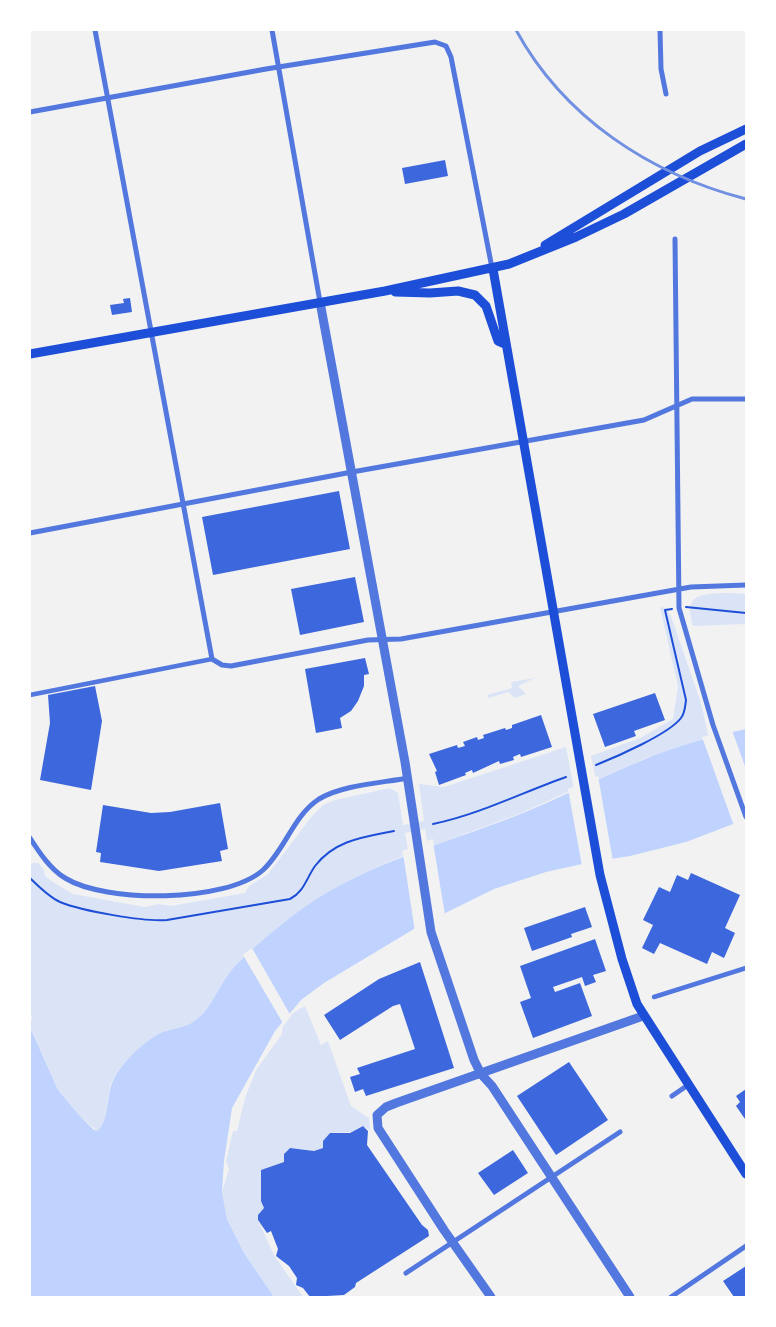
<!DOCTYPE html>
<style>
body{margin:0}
#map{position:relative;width:776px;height:1327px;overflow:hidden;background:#f2f2f2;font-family:"IBM Plex Sans",sans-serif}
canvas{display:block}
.frame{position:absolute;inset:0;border:31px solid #fff;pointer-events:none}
</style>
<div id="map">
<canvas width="776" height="1327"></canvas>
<div class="frame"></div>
</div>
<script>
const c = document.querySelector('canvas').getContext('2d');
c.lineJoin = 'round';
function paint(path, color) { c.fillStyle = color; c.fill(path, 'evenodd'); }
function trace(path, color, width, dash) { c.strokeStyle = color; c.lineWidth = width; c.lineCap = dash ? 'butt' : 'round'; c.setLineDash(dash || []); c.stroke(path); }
paint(new Path2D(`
 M 746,594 L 746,624 L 693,626 C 691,618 688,609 692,602 C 698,590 734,593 746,594 Z
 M 660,607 L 665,608 L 671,616 L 701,703 L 709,738 L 644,759 L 596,780 L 591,756 L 640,738 L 673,719 L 678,686 Z
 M 535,678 L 518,686 L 526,694 L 515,698 L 508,692 L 489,698 L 487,695 L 512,688 L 511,682 Z
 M 566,747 L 574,789 L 519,814 L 434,845 L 433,839 L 427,841 L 425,829 L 405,833 L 408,849 L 402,851 L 403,856 C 348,878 306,903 262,943 C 255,949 247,953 241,960 C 225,977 215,1001 199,1018 C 189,1029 173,1027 161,1033 C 144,1041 127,1059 116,1074 C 104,1090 111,1116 98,1132 L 79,1115 L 58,1090 L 30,1026 L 32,1017 L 30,1011 L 30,863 L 38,863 L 44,870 L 45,876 L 53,882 L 73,894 L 145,907 L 159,904 L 171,906 L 245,893 L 249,886 L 268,874 L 312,816 L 323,805 L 335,800 L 390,788 L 398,793 L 403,825 L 424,821 L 419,784 L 444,787 Z
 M 305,1006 L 321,1045 L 328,1041 L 351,1106 L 369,1118 L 370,1130 L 361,1126 L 352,1132 L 330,1133 L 323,1141 L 323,1148 L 314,1151 L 290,1148 L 284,1154 L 284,1162 L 261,1170 L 261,1201 L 264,1208 L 258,1215 L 258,1220 L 274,1255 L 303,1297 L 274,1297 L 244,1253 L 227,1219 L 222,1192 L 229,1169 L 226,1161 L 233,1131 L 237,1131 L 245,1098 L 256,1070 L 282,1034 C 282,1020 293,1012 305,1006 Z`), '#dbe4f7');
paint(new Path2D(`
 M 746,729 L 746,819 L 686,842 L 630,856 L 591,862 L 546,872 L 494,889 L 419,926 L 324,983 L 301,1000 L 275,1031 L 232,1108 L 224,1161 L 222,1192 L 227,1219 L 244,1253 L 274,1297 L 30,1297 L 30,1027 L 58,1090 L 79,1115 L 94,1130 L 98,1131 C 111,1116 105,1091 116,1075 C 125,1060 146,1039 163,1032 C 174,1028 186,1028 196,1020 C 211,1009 219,986 231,971 C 245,954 272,932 290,918 C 359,864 439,846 518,815 C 560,798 601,777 643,760 C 676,746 711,737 746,729 Z`), '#bfd3fe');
paint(new Path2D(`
 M 732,730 L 746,769 L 746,821 L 734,826 L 702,737 Z
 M 598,776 L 613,861 L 582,866 L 568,789 Z
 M 433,842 L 445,915 L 415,932 L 403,853 Z
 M 252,948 L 291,1016 L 284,1025 L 243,955 Z`), '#f2f2f2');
paint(new Path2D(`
 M 445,160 L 448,176 L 405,184 L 402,168 Z
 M 130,298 L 132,312 L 112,315 L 110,305 L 124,303 L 123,299 Z
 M 339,491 L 350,549 L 213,575 L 202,517 Z
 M 355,577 L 364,622 L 300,635 L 291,589 Z
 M 365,658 L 369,674 L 364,675 L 364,686 L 358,701 L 351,711 L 340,718 L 342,728 L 316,733 L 305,669 Z
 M 95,686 L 102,721 L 91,790 L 40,780 L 50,723 L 48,695 Z
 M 655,693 L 665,720 L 634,731 L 636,736 L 605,747 L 593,714 Z
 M 541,715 L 552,747 L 521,757 L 520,754 L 513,757 L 514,760 L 500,764 L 499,761 L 473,773 L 472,770 L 465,773 L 466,775 L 439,785 L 435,772 L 437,771 L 429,754 L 457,745 L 458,748 L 465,746 L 463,742 L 477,737 L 478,740 L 484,738 L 483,735 L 505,728 L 506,730 L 512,728 L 512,725 Z
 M 220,803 L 228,849 L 220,851 L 222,861 L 159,871 L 100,862 L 101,853 L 96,852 L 103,805 L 151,813 L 170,812 Z
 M 691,873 L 740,895 L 725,928 L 735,933 L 724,958 L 712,952 L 707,964 L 660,943 L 654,954 L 642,948 L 653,925 L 643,920 L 659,887 L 670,892 L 677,875 L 688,880 Z
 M 585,907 L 592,927 L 571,934 L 572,937 L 532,951 L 524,928 Z
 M 595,939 L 606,971 L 593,975 L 596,982 L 585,986 L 582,977 L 553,987 L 555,992 L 580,983 L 592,1016 L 533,1038 L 520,1002 L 531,998 L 520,966 Z
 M 420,962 L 454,1068 L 366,1096 L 363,1089 L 355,1092 L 350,1077 L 360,1074 L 357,1068 L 415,1049 L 400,1004 L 393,1006 L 340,1040 L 324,1015 L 379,979 Z
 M 569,1062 L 608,1120 L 556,1155 L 517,1096 Z
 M 746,1089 L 746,1118 L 745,1119 L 736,1106 L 740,1102 L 736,1096 Z
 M 363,1126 L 368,1131 L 367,1145 L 422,1225 L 428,1230 L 429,1236 L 356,1283 L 355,1287 L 344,1295 L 310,1297 L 303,1288 L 296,1285 L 297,1278 L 289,1266 L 276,1256 L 278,1249 L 271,1231 L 267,1233 L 258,1220 L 258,1215 L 264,1208 L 261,1201 L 261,1170 L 284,1162 L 284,1154 L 290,1148 L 314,1151 L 323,1148 L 323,1141 L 330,1133 L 350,1133 Z
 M 513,1150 L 528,1173 L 494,1195 L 478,1173 Z
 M 746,1266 L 746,1297 L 734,1297 L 723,1281 Z`), '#3d67dc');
trace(new Path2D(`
 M 686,607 L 746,613
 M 596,765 C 616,757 669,734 681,718 C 685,713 685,707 686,700 L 665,610 L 672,609
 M 433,824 C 480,814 521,793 566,777
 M 30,878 C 39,887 49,897 60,902 C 82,911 144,922 167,920 L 290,899 C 304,892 306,879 315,866 C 335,840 364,837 394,831`), '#1d4ed8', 2);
trace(new Path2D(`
 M 30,695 L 212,659
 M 654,997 L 746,968`), '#5277de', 4.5);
trace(new Path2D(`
 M 95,30 L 212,659 L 222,665 L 231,666 L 368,640 L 401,639 L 691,587 L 746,585
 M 272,30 L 320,302
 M 660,30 L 661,69 L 666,94
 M 30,112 L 266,69 L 435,42 L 446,46 L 451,57 L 492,268
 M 675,239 L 679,608 L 713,725 L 746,817
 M 30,533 L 352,472 L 644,420 L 692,399 L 746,399
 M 30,838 C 39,852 50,869 65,878 C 105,903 226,903 263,870 C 285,850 293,816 319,799 C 342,785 381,783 408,778
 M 672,1096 L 688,1085
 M 406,1273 L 620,1132
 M 671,1297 L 746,1246`), '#5277de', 5);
trace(new Path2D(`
 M 320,302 L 405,762 L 431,932 L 474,1060 L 481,1074 L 492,1086 L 630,1297
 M 491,1297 L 444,1230 L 378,1128 L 377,1115 L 386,1107 L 396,1103 L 643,1016`), '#5277de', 9);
trace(new Path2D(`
 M 545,245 L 700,151 L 746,129
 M 493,269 L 600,875 L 622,959 L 637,1004 L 746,1174
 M 395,292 L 430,293 L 458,291 L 475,295 L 486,306 L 498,341 L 505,344
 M 30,354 L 385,291 L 509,264 L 576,237 L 624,214 L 746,144`), '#1d4ed8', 9);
trace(new Path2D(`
 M 516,30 C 564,118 650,174 746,199`), '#7290e2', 3);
</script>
